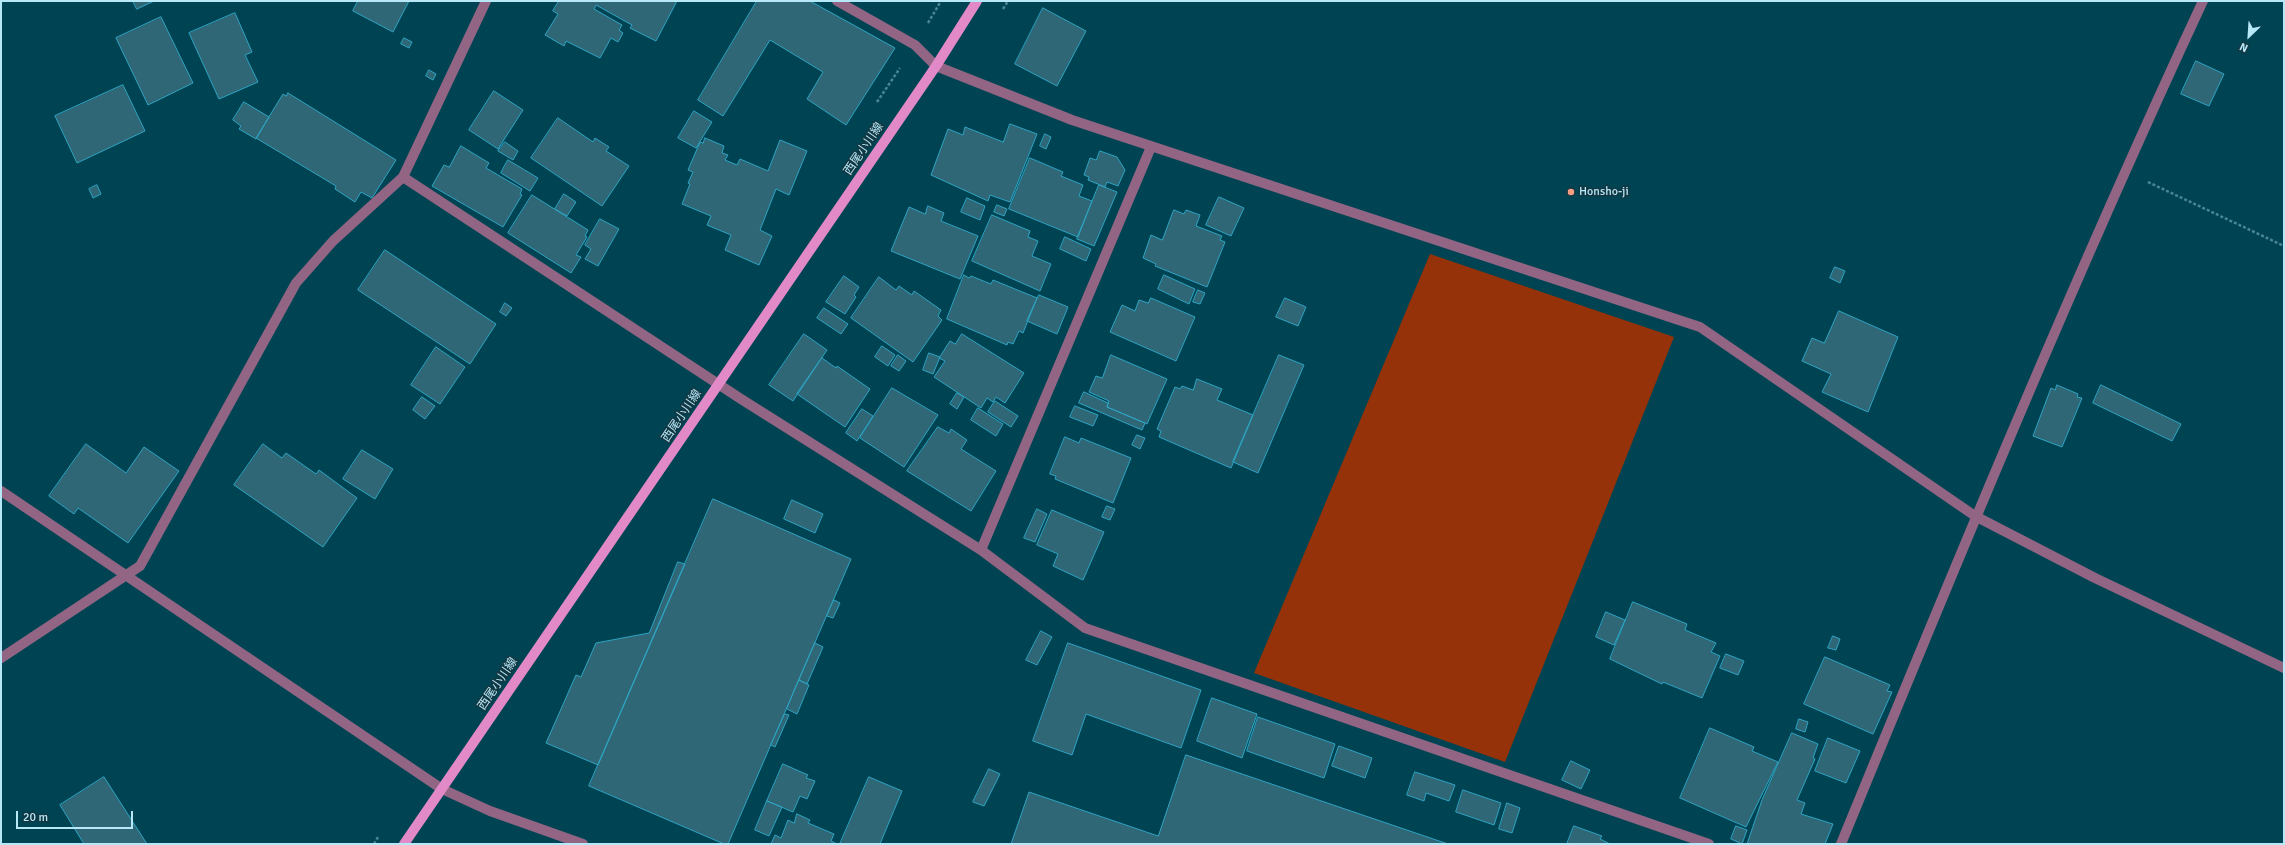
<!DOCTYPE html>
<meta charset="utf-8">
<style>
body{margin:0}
#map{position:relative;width:2285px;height:845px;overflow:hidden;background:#004453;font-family:Signika,sans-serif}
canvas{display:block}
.frame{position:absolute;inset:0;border:2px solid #b7e8f8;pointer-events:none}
.north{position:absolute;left:2229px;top:16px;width:40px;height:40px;-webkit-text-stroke:3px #143741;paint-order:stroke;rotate:205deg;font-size:11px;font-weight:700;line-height:16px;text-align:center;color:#b7e8f8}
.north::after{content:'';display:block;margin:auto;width:14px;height:18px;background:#b7e8f8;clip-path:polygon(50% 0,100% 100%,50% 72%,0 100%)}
.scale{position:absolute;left:16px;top:811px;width:117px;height:18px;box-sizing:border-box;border:2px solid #b7e8f8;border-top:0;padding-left:5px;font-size:12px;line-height:14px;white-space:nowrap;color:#b7e8f8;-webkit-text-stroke:3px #143741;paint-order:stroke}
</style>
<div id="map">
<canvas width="2285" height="845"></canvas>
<div class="frame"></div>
<div class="north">N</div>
<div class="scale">20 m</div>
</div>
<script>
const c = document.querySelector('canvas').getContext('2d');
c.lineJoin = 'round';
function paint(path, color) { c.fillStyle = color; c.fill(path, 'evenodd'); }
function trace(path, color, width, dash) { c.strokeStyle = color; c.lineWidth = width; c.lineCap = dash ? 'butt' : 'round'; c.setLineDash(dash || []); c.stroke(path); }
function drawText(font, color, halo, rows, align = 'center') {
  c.font = font + ' Signika,"Noto Sans JP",sans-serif'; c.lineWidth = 3; c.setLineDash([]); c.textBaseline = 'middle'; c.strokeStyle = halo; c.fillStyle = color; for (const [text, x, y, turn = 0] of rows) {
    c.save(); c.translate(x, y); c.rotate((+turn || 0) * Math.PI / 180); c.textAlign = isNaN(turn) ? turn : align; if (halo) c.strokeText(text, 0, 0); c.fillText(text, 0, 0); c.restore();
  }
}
paint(new Path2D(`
 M 1430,254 L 1674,337 L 1505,762 L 1254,673 Z`), '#953209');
const building = new Path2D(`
 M 133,1 L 154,1 L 137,9 Z
 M 358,1 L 409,1 L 393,32 L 353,11 Z
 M 559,1 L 677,1 L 656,41 L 630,28 L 632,25 L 596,5 L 594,9 L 622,25 L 619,30 L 623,33 L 618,42 L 611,38 L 600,58 L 566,41 L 564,46 L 545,35 L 558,14 L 553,11 Z
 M 757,1 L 810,1 L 895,48 L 846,125 L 807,99 L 823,72 L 770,40 L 723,116 L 698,100 Z
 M 1043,8 L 1086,31 L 1057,86 L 1015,64 Z
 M 235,13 L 252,52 L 245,55 L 258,82 L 219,99 L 189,33 Z
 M 161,17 L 193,83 L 148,105 L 116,38 Z
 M 404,38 L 412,42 L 409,48 L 401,44 Z
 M 2196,61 L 2224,74 L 2209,106 L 2181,94 Z
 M 429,70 L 436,74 L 433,80 L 426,76 Z
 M 123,85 L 145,131 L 77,163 L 55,116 Z
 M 494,91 L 523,110 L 498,149 L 469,130 Z
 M 288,93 L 396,160 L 372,198 L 361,192 L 355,202 L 335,189 L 336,186 L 256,138 L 283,94 L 286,96 Z
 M 244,102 L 269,117 L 256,139 L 239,129 L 241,126 L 233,120 Z
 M 694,111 L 712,122 L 696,148 L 678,138 Z
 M 558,118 L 593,142 L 595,138 L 609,147 L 606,151 L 629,166 L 602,206 L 531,158 Z
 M 1010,124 L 1037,134 L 1010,202 L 990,195 L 988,201 L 931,175 L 948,129 L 963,135 L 965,127 L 1003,142 Z
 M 1045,134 L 1051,137 L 1046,149 L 1040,146 Z
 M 705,138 L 724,146 L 722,153 L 728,155 L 725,160 L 737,165 L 740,159 L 768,171 L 780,140 L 807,151 L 789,195 L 776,189 L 760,230 L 772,236 L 759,265 L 725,250 L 731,235 L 707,225 L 711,216 L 682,204 L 690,184 L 688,183 L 693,172 L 688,170 L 700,142 L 703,143 Z
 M 505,142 L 518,151 L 513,160 L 498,151 Z
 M 461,146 L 489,163 L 486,168 L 522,189 L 520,194 L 522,195 L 503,227 L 432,186 L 444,165 L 449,167 Z
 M 1100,151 L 1117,157 L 1125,170 L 1118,186 L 1107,182 L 1105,187 L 1088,180 L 1089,177 L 1084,175 L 1090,158 L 1096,160 Z
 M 1030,158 L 1063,172 L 1061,176 L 1083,185 L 1079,196 L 1092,201 L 1078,237 L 1009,209 Z
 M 508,160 L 538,178 L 530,191 L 501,173 Z
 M 97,185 L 101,194 L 93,198 L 89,189 Z
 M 1099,185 L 1117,192 L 1094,246 L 1077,239 Z
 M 564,194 L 576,202 L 567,216 L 555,209 Z
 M 532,195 L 588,230 L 585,236 L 587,237 L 576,255 L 581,257 L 571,273 L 508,233 Z
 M 1219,197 L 1244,208 L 1231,236 L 1206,225 Z
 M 967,198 L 985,206 L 980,220 L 961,212 Z
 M 997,205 L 1007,209 L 1004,216 L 994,212 Z
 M 928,206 L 944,213 L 941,221 L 978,236 L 960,279 L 891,251 L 909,207 L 925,214 Z
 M 1174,210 L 1184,214 L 1186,210 L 1200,215 L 1196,226 L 1222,236 L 1220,240 L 1225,242 L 1207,287 L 1155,266 L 1156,264 L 1143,258 L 1151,235 L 1162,240 Z
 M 992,215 L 1030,231 L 1028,237 L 1038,241 L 1032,256 L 1051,264 L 1040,291 L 972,261 Z
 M 600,219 L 619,229 L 598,266 L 585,259 L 591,249 L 585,245 Z
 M 1065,237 L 1091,249 L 1086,261 L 1060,249 Z
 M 385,250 L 496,324 L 470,364 L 358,290 Z
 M 1835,267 L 1845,271 L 1840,283 L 1830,278 Z
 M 964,275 L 969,278 L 971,276 L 991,284 L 993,280 L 1037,298 L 1023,333 L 1019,331 L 1013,344 L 1008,342 L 1007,345 L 947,319 Z
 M 1164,275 L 1195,289 L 1189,304 L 1158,289 Z
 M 844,276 L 859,287 L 854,295 L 856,297 L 845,314 L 826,302 Z
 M 879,277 L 896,290 L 899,286 L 912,295 L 914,291 L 941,310 L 938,316 L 942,320 L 913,362 L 851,318 Z
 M 1198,290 L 1205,293 L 1200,304 L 1193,302 Z
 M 1039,295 L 1068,307 L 1057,334 L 1027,321 Z
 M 1151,298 L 1195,317 L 1176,361 L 1110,332 L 1122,305 L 1135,311 L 1139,300 L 1148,303 Z
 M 1285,298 L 1306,307 L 1298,326 L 1276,317 Z
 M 505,303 L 512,308 L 506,316 L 500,312 Z
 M 824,308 L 848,324 L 841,334 L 817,318 Z
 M 1839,311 L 1898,337 L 1868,412 L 1822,392 L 1831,374 L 1802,361 L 1812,338 L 1824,343 Z
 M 804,334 L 827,350 L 793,401 L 769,385 Z
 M 962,334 L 1024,373 L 1005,403 L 996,397 L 993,402 L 987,398 L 981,408 L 934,377 L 945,361 L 939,358 L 950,341 L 955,344 Z
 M 882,346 L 895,355 L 888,366 L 875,357 Z
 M 436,347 L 465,367 L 440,404 L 411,385 Z
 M 929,353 L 940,357 L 933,374 L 923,370 Z
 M 898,355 L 906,361 L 899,371 L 891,366 Z
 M 1111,355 L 1167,379 L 1147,424 L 1107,407 L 1109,401 L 1089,392 L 1096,376 L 1102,378 Z
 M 1279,355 L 1304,365 L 1258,473 L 1233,462 Z
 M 822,358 L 836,368 L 837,366 L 870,389 L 845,427 L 797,394 Z
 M 1197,379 L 1222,389 L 1217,400 L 1253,415 L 1231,468 L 1159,437 L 1161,431 L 1157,429 L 1175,387 L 1180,389 L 1182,386 L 1193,390 Z
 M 2057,385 L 2078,394 L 2077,397 L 2082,398 L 2062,447 L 2033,436 L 2051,388 L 2055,390 Z
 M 2101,385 L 2181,424 L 2172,441 L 2093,403 Z
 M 892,388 L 938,415 L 904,467 L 860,438 Z
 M 1084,392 L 1108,403 L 1107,407 L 1145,423 L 1142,430 L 1079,403 Z
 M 957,393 L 964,397 L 957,409 L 950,404 Z
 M 422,397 L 435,406 L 425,419 L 413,410 Z
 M 995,401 L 1018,416 L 1011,427 L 988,412 Z
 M 1075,406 L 1098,415 L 1093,426 L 1070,417 Z
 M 978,408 L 1003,424 L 996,436 L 971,420 Z
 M 862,409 L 873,416 L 857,441 L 846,433 Z
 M 938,427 L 949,433 L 951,429 L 967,440 L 961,449 L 996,471 L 971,511 L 907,471 Z
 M 1137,435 L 1145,438 L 1140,449 L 1132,445 Z
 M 1065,437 L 1079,443 L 1081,438 L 1131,458 L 1113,503 L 1055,479 L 1056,476 L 1050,474 Z
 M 86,444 L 126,473 L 144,447 L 179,471 L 128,543 L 78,508 L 74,514 L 49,496 Z
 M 263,444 L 282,458 L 286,453 L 316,474 L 319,470 L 357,498 L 323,547 L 234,485 Z
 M 362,450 L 393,469 L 375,499 L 343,479 Z
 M 713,499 L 851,559 L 728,844 L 724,844 L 589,786 Z
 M 792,500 L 823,514 L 815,533 L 784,519 Z
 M 1107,506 L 1115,509 L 1110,520 L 1102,517 Z
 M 1037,509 L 1047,514 L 1035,542 L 1024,538 Z
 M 1052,510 L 1104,532 L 1083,580 L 1053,566 L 1058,554 L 1037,545 Z
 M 678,562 L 685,564 L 598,765 L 546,743 L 576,675 L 581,677 L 596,643 L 649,633 Z
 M 834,600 L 840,603 L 833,618 L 827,616 Z
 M 1633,602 L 1687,624 L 1685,630 L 1716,643 L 1711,652 L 1720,656 L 1702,698 L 1663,682 L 1662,684 L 1610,659 Z
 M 1606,612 L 1625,620 L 1614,645 L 1596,637 Z
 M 1041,631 L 1052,637 L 1037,665 L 1026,660 Z
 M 1833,636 L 1840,639 L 1836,650 L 1828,648 Z
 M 815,643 L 823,647 L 807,684 L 799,680 Z
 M 1068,643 L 1201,690 L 1181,748 L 1086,714 L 1072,755 L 1033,741 Z
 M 1726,654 L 1744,661 L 1738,675 L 1720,668 Z
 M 1825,657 L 1890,685 L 1887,691 L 1892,692 L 1873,734 L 1804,704 Z
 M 799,680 L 809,685 L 797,714 L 787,709 Z
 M 1212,698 L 1257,714 L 1242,758 L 1197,741 Z
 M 785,714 L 789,715 L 775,747 L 771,745 Z
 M 1258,717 L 1335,744 L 1324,778 L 1247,751 Z
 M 1799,719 L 1808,722 L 1805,732 L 1796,729 Z
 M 1710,728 L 1754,747 L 1752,751 L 1778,762 L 1746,827 L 1680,798 Z
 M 1792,733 L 1818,744 L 1813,758 L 1815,759 L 1797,800 L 1805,803 L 1801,814 L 1833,824 L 1825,844 L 1747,844 L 1762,800 Z
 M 1828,738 L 1860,751 L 1846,783 L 1815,771 Z
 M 1339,746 L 1372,758 L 1365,778 L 1332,766 Z
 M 1186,755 L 1448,844 L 1011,844 L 1029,792 L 1158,836 Z
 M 1571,761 L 1590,770 L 1581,789 L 1562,780 Z
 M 783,764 L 808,775 L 806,778 L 815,781 L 807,799 L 800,796 L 793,812 L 767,801 Z
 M 989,769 L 1000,774 L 984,806 L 973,802 Z
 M 1415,772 L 1455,785 L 1449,801 L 1426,793 L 1424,801 L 1407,795 Z
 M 104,777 L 147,844 L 84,844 L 60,805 Z
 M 869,777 L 902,791 L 880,844 L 840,844 Z
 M 1463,790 L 1501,803 L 1494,825 L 1456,812 Z
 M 767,801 L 782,807 L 769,836 L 755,830 Z
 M 1507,803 L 1520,808 L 1512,833 L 1499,829 Z
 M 797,814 L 810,820 L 808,823 L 834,834 L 831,841 L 837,844 L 771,844 L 775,835 L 781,838 L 788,820 L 794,823 Z
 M 1574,826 L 1602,836 L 1600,839 L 1610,844 L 1567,844 Z
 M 1736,826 L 1747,830 L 1742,844 L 1731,839 Z`);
paint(building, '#306777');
trace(building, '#2da4c2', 1);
trace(new Path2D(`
 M 1003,9 L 1008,1
 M 928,23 L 941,1
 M 877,102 L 900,68
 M 2148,182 L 2284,246
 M 374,844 L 378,837`), '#498594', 2.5, [3, 2]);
trace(new Path2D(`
 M 837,1 L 915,45 L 936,66 L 1072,120 L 1700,327 L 1975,516 L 2095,578 L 2284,668
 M 403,177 L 741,399 L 981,550 L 1151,147
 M 1,491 L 442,789 L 490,811 L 583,844
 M 981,550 L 1085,628 L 1709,844
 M 1,658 L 140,566 L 296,283 L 333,241 L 403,177 L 486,1
 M 1841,844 C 1957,561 2074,278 2203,1`), '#916583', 10);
trace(new Path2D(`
 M 404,844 L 936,66 L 977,1`), '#e289c8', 10);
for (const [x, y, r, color] of [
 [1571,192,4,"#f39f84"]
]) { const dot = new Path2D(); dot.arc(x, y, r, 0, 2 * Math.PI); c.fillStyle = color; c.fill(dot); trace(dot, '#143741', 1.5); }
drawText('12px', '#b7e8f8', '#143741', [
 ["西尾小川線",864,149,-56],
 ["西尾小川線",682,416,-56],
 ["西尾小川線",498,684,-56]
]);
drawText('12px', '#b7e8f8', '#143741', [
 ["Honsho-ji",1579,192]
], 'left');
</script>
